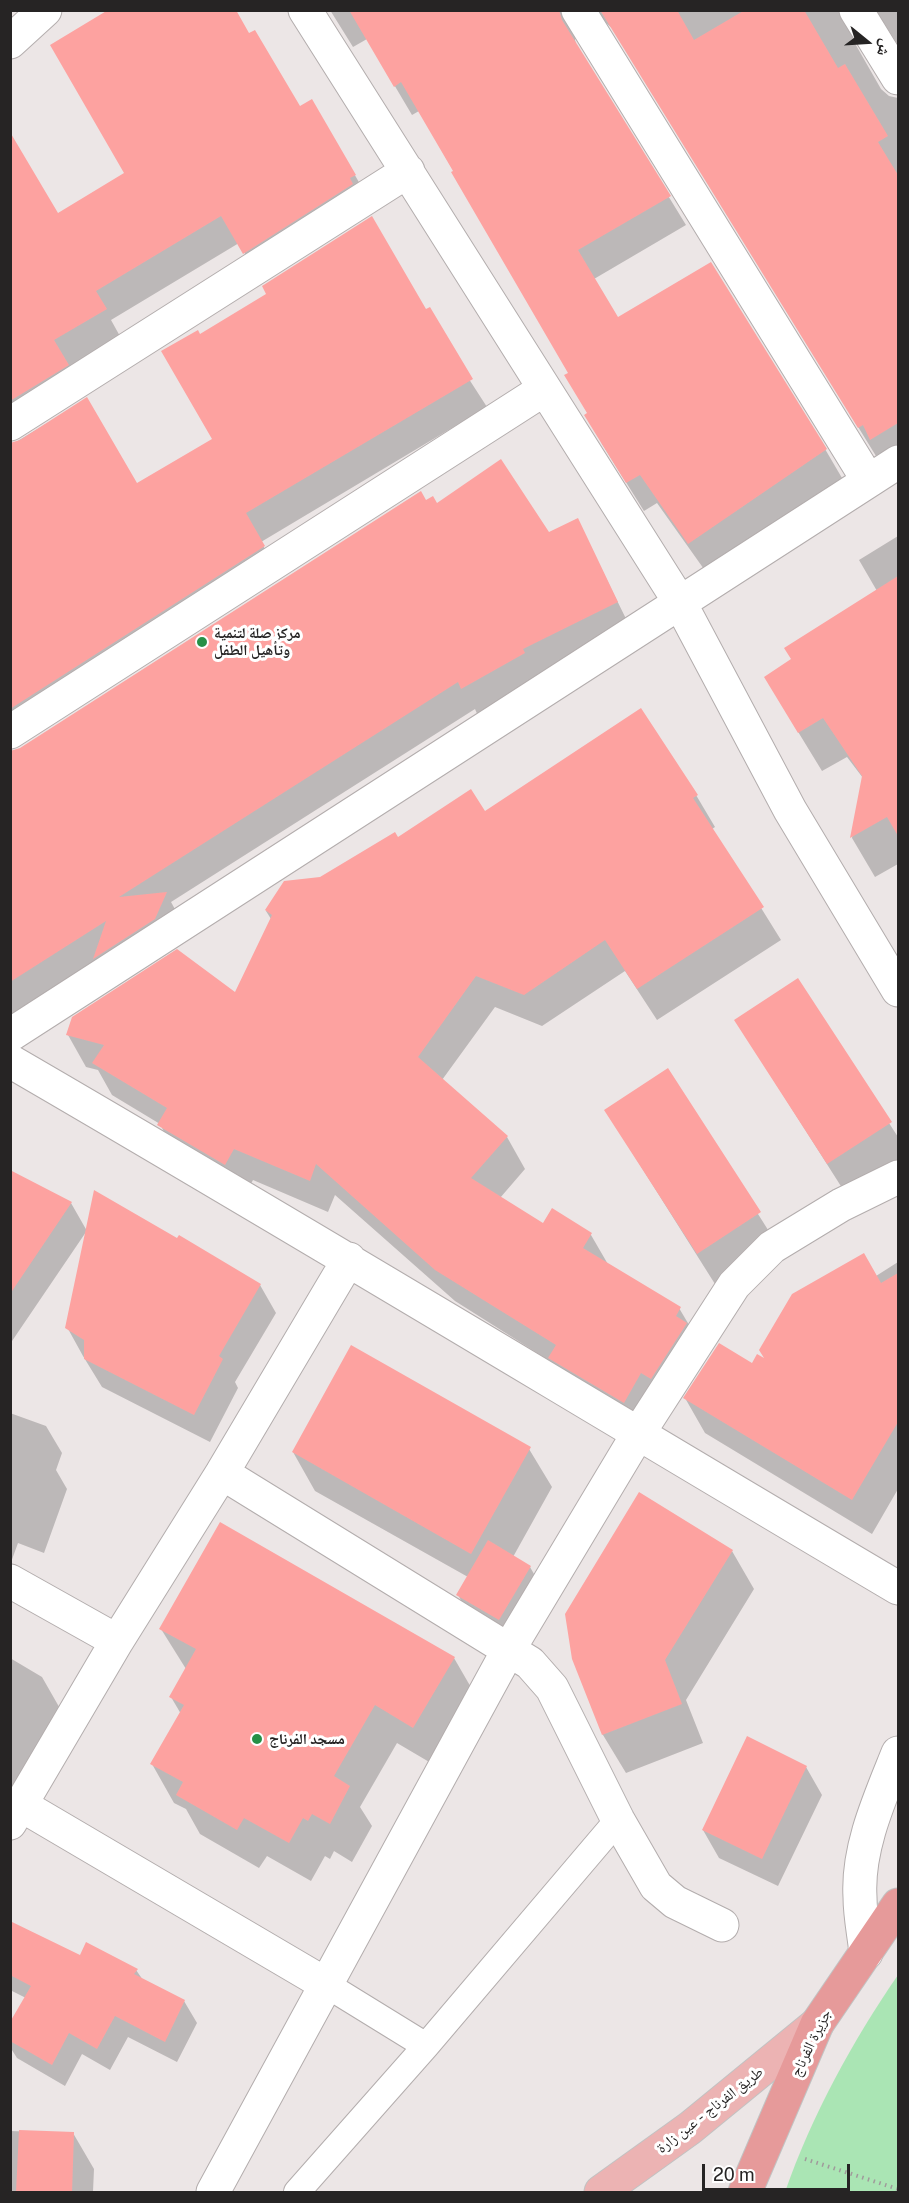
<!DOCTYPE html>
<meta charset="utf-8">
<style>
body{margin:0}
#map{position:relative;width:909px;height:2203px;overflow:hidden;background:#ece6e6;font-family:"Public Sans","Noto Naskh Arabic",sans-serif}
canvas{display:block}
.frame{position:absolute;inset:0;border:12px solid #262424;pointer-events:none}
.north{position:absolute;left:837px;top:12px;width:60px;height:60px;-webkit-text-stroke:4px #fff;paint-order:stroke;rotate:108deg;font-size:16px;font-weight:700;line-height:24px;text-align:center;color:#262424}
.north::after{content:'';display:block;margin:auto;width:21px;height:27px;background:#262424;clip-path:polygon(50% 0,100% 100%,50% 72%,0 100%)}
.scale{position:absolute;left:702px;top:2164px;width:148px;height:27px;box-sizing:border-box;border:3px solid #262424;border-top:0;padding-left:8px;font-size:18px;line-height:21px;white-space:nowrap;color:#262424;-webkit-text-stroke:4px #fff;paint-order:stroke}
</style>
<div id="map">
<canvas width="909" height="2203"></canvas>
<div class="frame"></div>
<div class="north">ش</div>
<div class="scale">20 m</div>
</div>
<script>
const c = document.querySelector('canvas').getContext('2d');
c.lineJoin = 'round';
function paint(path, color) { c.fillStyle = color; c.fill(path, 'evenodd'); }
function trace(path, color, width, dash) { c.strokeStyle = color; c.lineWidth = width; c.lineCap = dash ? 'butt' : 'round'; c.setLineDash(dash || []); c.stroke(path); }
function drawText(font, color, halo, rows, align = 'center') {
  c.font = font + ' "Public Sans","Noto Naskh Arabic",sans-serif'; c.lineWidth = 6; c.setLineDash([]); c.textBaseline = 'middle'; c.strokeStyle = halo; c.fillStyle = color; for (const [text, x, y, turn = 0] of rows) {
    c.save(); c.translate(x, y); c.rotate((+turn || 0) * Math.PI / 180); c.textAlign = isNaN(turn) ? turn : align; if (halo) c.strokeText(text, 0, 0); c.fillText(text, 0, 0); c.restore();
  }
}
paint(new Path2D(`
 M 898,1975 L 898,2192 L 785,2192 C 811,2117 853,2040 898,1975 Z`), '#aae5b4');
paint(new Path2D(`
 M 330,10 L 898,10 L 898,45 L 884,23 L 872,20 L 856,30 L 853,40 L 881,89 L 889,96 L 898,98 L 898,461 L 888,468 L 880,453 L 876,456 L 613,29 L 606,23 L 595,20 L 578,30 L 575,40 L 577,47 L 686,225 L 594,279 L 617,319 L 825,449 L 842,478 L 706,572 L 657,503 L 644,511 L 602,444 L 570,373 L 419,111 L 412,115 L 367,39 L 353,47 Z
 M 249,35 L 300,109 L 312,101 L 371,203 L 260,281 L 239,243 L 111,320 L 121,338 L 10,433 L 10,135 L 57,215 L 124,175 Z
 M 425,311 L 487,407 L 261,542 L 280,575 L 16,744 L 10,750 L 10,469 L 16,442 L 87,399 L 137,485 L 214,440 L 200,336 Z
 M 426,502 L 548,534 L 577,519 L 632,631 L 478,716 L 475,709 L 171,902 L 182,922 L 10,1020 L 10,753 L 21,749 Z
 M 898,536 L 898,864 L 875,877 L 852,838 L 863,778 L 847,757 L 822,771 L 789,717 L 793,660 L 877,591 L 859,560 Z
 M 696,795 L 715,827 L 712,829 L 781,940 L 657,1020 L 625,971 L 542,1026 L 495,1007 L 442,1080 L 507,1137 L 525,1169 L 500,1198 L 544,1225 L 553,1210 L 591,1235 L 609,1266 L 679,1308 L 698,1340 L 642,1434 L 568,1390 L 553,1363 L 455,1301 L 335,1195 L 328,1212 L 253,1180 L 244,1196 L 177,1157 L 160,1124 L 112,1095 L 98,1070 L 86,1067 L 68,1035 L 235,994 L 271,919 L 266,911 L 398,840 L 484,813 Z
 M 797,980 L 898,1137 L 898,1171 L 851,1202 L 736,1021 Z
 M 667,1070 L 782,1252 L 720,1292 L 606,1111 Z
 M 10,1172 L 71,1203 L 87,1231 L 178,1240 L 179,1238 L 260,1285 L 276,1313 L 235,1382 L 238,1388 L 210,1442 L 102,1387 L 83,1356 L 67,1327 L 86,1232 L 10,1344 Z
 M 898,1262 L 898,1489 L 872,1534 L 705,1433 L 685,1398 L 752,1365 L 768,1362 L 876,1276 Z
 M 10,1413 L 46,1426 L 62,1453 L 56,1470 L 67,1489 L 44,1553 L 18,1543 L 10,1565 Z
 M 529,1449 L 552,1487 L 513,1557 L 530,1567 L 546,1595 L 516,1647 L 474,1623 L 458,1595 L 468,1577 L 315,1491 L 293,1452 Z
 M 732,1551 L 754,1589 L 686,1700 L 703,1743 L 626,1773 L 603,1735 L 574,1659 Z
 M 161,1629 L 454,1658 L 476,1696 L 436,1766 L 397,1743 L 360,1807 L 372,1826 L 352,1862 L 334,1851 L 330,1859 L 325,1856 L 311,1881 L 267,1856 L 259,1868 L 200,1834 L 186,1809 L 174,1803 L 152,1764 L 181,1714 L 171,1697 L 186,1669 Z
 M 10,1658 L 42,1677 L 62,1712 L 10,1798 Z
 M 806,1767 L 822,1795 L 778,1886 L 719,1858 L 703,1830 Z
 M 10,1923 L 80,1957 L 136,1970 L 143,1980 L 184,2001 L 197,2023 L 177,2062 L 128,2037 L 110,2070 L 82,2054 L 65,2086 L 17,2058 L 10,2047 L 10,2025 L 26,1998 L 10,1990 Z
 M 10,2131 L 73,2133 L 94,2169 L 93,2192 L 10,2192 Z`), '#0003');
paint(new Path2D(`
 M 108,10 L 236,10 L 249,33 L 255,30 L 300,106 L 312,99 L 356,175 L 350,178 L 353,184 L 243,254 L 221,216 L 96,291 L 107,309 L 54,340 L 69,365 L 10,401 L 10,132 L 58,213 L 124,173 L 50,45 Z
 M 349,10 L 559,10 L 562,20 L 671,196 L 578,250 L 618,317 L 711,262 L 827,449 L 688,544 L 640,475 L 626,483 L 584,415 L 587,413 L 564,375 L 568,373 L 451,172 L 453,171 L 401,82 L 394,87 Z
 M 600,10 L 677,10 L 694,40 L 745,10 L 804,10 L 838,68 L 845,64 L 888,136 L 878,142 L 898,175 L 898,423 L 870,440 L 863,425 L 858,428 Z
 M 372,216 L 426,309 L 430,307 L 473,379 L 246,513 L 265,546 L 10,709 L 10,443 L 20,440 L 87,397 L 137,483 L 212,439 L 161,351 L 198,330 L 200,334 L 266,294 L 262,286 Z
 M 501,459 L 549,532 L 578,518 L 618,602 L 523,649 L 525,653 L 461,689 L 458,682 L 119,897 L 167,892 L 155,919 L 93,959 L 106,921 L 10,982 L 10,751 L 20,748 L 421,491 L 426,500 L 433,496 L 437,503 Z
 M 898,576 L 898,836 L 887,817 L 850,838 L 862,776 L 823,718 L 798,733 L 764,677 L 791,659 L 784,648 Z
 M 641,708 L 698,795 L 693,798 L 764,907 L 637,989 L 605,940 L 524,995 L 476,976 L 418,1057 L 508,1136 L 471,1178 L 543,1223 L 552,1208 L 592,1233 L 583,1248 L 681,1307 L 676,1316 L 687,1323 L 651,1379 L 641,1373 L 624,1403 L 548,1358 L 556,1345 L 435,1270 L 316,1164 L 310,1181 L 234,1149 L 225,1165 L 157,1125 L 167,1108 L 92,1063 L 104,1045 L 66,1035 L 72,1017 L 177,949 L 235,992 L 272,915 L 265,910 L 284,881 L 320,877 L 395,832 L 398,837 L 471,789 L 485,811 Z
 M 798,978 L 892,1122 L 827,1164 L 734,1020 Z
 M 668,1068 L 761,1212 L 697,1254 L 604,1110 Z
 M 10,1170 L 72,1202 L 10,1294 Z
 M 94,1190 L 177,1238 L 179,1235 L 261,1284 L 219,1356 L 223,1359 L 194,1415 L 84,1359 L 84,1340 L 65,1328 Z
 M 864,1253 L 881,1283 L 898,1273 L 898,1422 L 852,1500 L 683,1398 L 719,1343 L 752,1363 L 757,1354 L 764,1358 L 759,1350 L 792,1294 Z
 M 351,1345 L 531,1447 L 471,1554 L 292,1452 Z
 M 639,1492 L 733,1550 L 665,1660 L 682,1704 L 602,1735 L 572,1659 L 565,1614 Z
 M 220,1522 L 455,1657 L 413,1728 L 375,1705 L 334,1776 L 350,1786 L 330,1824 L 312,1814 L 308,1821 L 303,1818 L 289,1843 L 244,1818 L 237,1830 L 176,1795 L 183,1782 L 150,1764 L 184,1705 L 169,1697 L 196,1649 L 159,1629 Z
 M 488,1540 L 531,1566 L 499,1620 L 456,1595 Z
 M 747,1736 L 807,1766 L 762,1859 L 702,1830 Z
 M 10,1921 L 80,1955 L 86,1942 L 138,1969 L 134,1974 L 185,2000 L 165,2042 L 115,2016 L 97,2049 L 69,2033 L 52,2065 L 10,2041 L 10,2022 L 31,1986 L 10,1975 Z
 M 19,2130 L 74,2132 L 72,2193 L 16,2193 Z`), '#fda2a0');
const service = new Path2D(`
 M 327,1985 L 426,2046
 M 297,2192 L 426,2046 L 618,1820`);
const minor = new Path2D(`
 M 305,10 L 679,601 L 790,810 L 898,990
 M 578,10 L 868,480
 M 856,10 L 898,78
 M 10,42 L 45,10
 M 10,424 L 408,171
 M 10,732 L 543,390
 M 10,1035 L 898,462
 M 10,1061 C 308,1234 602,1413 898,1588
 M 222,1473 L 530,1663 L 552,1688 L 618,1820 L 656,1886 L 675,1902 L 722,1925
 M 10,1581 L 117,1641
 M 21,1805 L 327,1985
 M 10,1823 L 117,1641 L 222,1473 L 349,1259
 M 866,1953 C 864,1934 860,1916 860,1897 C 857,1848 880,1798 898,1753
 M 213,2192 L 509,1649 L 638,1434 L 734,1285 L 772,1247 L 841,1205 L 898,1177`);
const primary = new Path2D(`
 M 601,2192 L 690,2128 L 817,2024`);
const trunk = new Path2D(`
 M 745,2192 L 817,2024 L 898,1905`);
trace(service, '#b3adad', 28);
trace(minor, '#b3adad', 35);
trace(primary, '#c2c2c2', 35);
trace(trunk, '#c2c2c2', 35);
trace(new Path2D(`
 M 805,2159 L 898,2189`), '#a09b9b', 4, [1.5, 4.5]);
trace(service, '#fff', 26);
trace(minor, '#fff', 33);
trace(primary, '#ecb3b3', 33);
trace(trunk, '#e69a9a', 33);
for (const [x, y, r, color] of [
 [202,642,6,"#269047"],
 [257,1739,6,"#269047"]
]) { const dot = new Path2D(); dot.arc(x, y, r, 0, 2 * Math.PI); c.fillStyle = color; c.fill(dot); trace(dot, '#fff', 2); }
drawText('bold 15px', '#262424', '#fff', [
 ["مركز صلة لتنمية",214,633],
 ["وتأهيل الطفل",214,650],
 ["مسجد الفرناج",269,1739]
], 'left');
drawText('15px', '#262424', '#fff', [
 ["جزيرة الفرناج",811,2043,-64],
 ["طريق الفرناج - عين زارة",710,2110,-38]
]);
</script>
